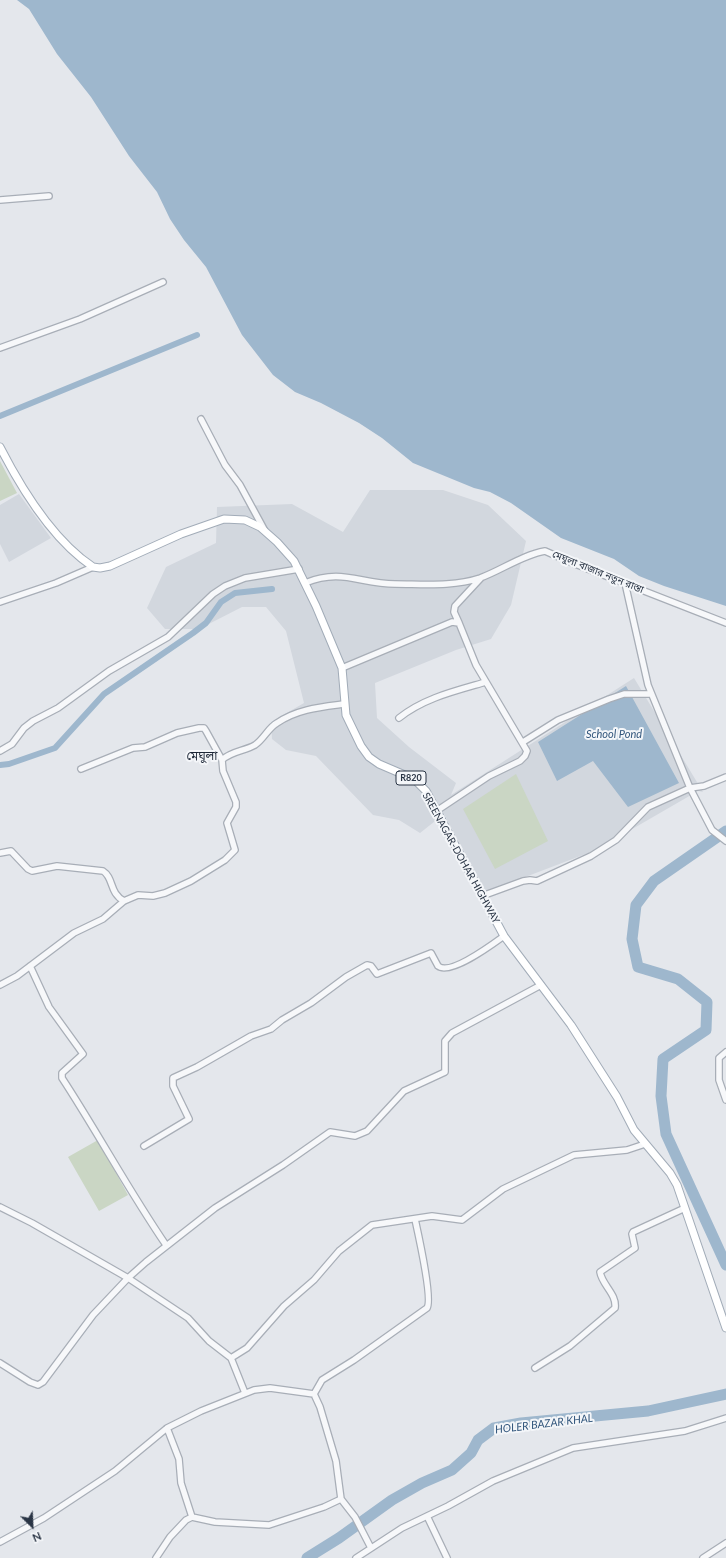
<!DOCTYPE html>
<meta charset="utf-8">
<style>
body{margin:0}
#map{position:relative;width:726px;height:1558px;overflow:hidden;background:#e4e7ec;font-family:Lato,sans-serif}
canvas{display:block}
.north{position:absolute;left:12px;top:1506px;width:40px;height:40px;-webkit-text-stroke:3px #f4f6f9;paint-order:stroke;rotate:156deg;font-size:11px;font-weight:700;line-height:16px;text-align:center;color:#2a3545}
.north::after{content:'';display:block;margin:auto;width:14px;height:18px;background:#2a3545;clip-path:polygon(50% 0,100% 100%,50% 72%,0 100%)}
</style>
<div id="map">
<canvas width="726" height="1558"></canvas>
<div class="north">N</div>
</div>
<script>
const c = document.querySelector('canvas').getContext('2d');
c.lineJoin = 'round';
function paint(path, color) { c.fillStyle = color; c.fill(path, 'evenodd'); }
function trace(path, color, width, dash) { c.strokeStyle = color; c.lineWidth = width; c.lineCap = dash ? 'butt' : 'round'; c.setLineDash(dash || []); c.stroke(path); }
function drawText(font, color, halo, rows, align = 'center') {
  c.font = font + ' Lato,"Noto Sans Bengali",sans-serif'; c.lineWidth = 4; c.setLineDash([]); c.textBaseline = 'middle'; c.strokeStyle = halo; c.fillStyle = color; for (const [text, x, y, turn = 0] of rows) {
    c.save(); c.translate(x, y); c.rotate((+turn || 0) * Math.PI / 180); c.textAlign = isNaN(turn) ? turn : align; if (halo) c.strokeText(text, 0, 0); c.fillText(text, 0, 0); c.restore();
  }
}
paint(new Path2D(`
 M 370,490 L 443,490 L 488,505 L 526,541 L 511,605 L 491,639 L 456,650 L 375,683 L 377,718 L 409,747 L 456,783 L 451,795 L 634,678 L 703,792 L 698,791 L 596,850 L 486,892 L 444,814 L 420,833 L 399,820 L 373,815 L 316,756 L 286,750 L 272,739 L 271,722 L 304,703 L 286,631 L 266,607 L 242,607 L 199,629 L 165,629 L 147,608 L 166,567 L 216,543 L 217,507 L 292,504 L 343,532 Z
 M 19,494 L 51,538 L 9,562 L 0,544 L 0,505 Z`), '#d2d7de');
paint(new Path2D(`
 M 0,461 L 17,493 L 0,501 Z
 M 516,774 L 548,841 L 495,869 L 463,809 Z
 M 98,1140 L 128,1195 L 99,1211 L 68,1157 Z`), '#cad6c4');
paint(new Path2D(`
 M 17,0 L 726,0 L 726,606 L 664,586 L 639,576 L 614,559 L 561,538 L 511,503 L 490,492 L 474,488 L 413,463 L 382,438 L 359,423 L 321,403 L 295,392 L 273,375 L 242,335 L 206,267 L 184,240 L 170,219 L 157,192 L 129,156 L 91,97 L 57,54 L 29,9 Z
 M 626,686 L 679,783 L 628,807 L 593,761 L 557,781 L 538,742 Z`), '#9eb7cd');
trace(new Path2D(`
 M 0,416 L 197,335
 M 0,765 L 9,764 L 55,748 L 104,694 L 193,633 L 206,623 L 221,602 L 235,593 L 272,589`), '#9eb7cd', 6);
trace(new Path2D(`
 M 726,831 L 654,881 L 636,905 L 632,939 L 638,967 L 678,979 L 707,1002 L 706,1030 L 663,1059 L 661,1096 L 666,1134 L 726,1265
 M 307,1558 L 339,1538 L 392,1500 L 422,1483 L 452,1470 L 471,1453 L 478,1440 L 494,1428 L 521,1423 L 648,1411 L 726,1394`), '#9eb7cd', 11);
const minor = new Path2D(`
 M 0,200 L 49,196
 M 0,348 L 80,319 L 163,282
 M 201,419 L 225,465 L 240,485 L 265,531
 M 305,583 C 342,568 360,584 395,584 C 423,584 453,587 480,578 C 502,570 522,555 545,551 L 570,562 L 726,623
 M 625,583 L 648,685 L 690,788 L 704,786 L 726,777
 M 0,602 L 56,583 L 93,567
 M 459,623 L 454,612 L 455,606 L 481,578
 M 342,668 L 452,622 L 459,623 L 476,665 L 527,751 L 525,756 L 520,761 L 489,776 L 438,810
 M 399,718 C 424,698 455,691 486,682
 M 523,742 L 558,720 L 609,699 L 624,694 L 651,694
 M 0,751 L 12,744 L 24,728 L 33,721 L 58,708 L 109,671 L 168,637 L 213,594 L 225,586 L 245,578 L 299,569
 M 81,769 L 133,748 L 145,747 L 177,733 L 199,728 L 204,728 L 206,731 L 222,760
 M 0,853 L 11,851 L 28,869 L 32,871 L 57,866 L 103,871 C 114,878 109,893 124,901
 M 482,896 L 523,881 L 530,880 L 537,881 L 591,856 L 616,840 L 648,807 L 690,788 L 712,830 L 726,841
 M 30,966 L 49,1007 L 83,1054 L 62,1073 L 62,1078 C 98,1133 129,1191 166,1245
 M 0,985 L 17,976 L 74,933 L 103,919 L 124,901 L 138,895 L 153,896 L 165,893 L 191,881 L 225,860 L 235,850 L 227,823 L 236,807 L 236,802 L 223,771 L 222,760 C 231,751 245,751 255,745 C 264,739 268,728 277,723 C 297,709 321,707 344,704
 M 726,1052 L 719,1058 L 719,1080 L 726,1100
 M 144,1146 L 189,1119 L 173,1086 L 173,1078 L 197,1067 L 251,1036 L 271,1029 L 282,1020 L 311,1003 L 346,977 L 367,965 L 371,966 L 377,974 L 431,953 L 438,966 C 450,976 493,944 504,936
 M 0,1207 L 32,1223 L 128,1278 L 188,1318 L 209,1341 L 231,1358 L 247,1348 L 284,1306 L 314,1280 L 339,1251 L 372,1225 L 432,1216 L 462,1220 L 503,1189 L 574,1155 L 627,1150 L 645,1144
 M 231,1358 L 245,1393
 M 0,1363 L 30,1382 L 38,1385 L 43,1382 L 93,1315 L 128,1278 L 146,1262 L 215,1208 L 283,1165 L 330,1132 L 355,1136 L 367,1131 L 404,1091 L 445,1072 L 445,1041 L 452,1033 L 541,985
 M 535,1368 L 570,1346 L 615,1308 C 617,1294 602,1285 600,1272 L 635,1248 L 632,1234 L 633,1232 L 685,1208
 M 167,1428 L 179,1459 L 181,1483 L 192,1517
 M 427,1516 L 447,1558
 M 0,1542 L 44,1518 L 115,1471 L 167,1428 L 201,1411 L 254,1390 L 270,1388 L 314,1394
 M 371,1548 L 355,1517 L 341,1499 L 336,1461 L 320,1407 L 314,1394 L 322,1380 L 354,1360 L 427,1308 C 433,1299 418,1233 415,1219
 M 156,1558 L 170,1537 L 186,1520 L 192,1517 L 215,1522 L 269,1525 L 324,1507 L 341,1499
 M 356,1558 L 402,1528 L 448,1506 L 493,1481 L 573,1448 L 685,1431 L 726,1418
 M 703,1558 L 726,1543`);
const major = new Path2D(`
 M 0,447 C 21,488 54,541 93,567 L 100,568 L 110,566 L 181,534 L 224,519 L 245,520 L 260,527 L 277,542 L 294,561 L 316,606 L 342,668 L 346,715 L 361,746 L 369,757 L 379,764 L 414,779 L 426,791 L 504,936 L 571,1025 L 617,1097 L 634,1130 L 670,1173 L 677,1185 L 726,1328`);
trace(minor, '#a8aeb7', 8);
trace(major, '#a2acb8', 9);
trace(minor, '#f7f8fa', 5.5);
trace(major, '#fff', 7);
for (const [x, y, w] of [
 [411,778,30]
]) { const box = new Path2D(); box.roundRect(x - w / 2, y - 7, w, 14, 3); c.fillStyle = '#f4f6f9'; c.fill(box); trace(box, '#2a3545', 1); }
drawText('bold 9px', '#2a3545', null, [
 ["R820",411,778]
]);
drawText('10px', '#2a3545', '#f4f6f9', [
 ["মেঘুলা বাজার নতুন রাস্তা",598,572,22],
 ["SREENAGAR-DOHAR HIGHWAY",461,858,61]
]);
drawText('italic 11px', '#32567c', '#f4f6f9', [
 ["School Pond",614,734],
 ["HOLER BAZAR KHAL",544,1424,-7]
]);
drawText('12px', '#1c2636', '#f4f6f9', [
 ["মেঘুলা",202,756]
]);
</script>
